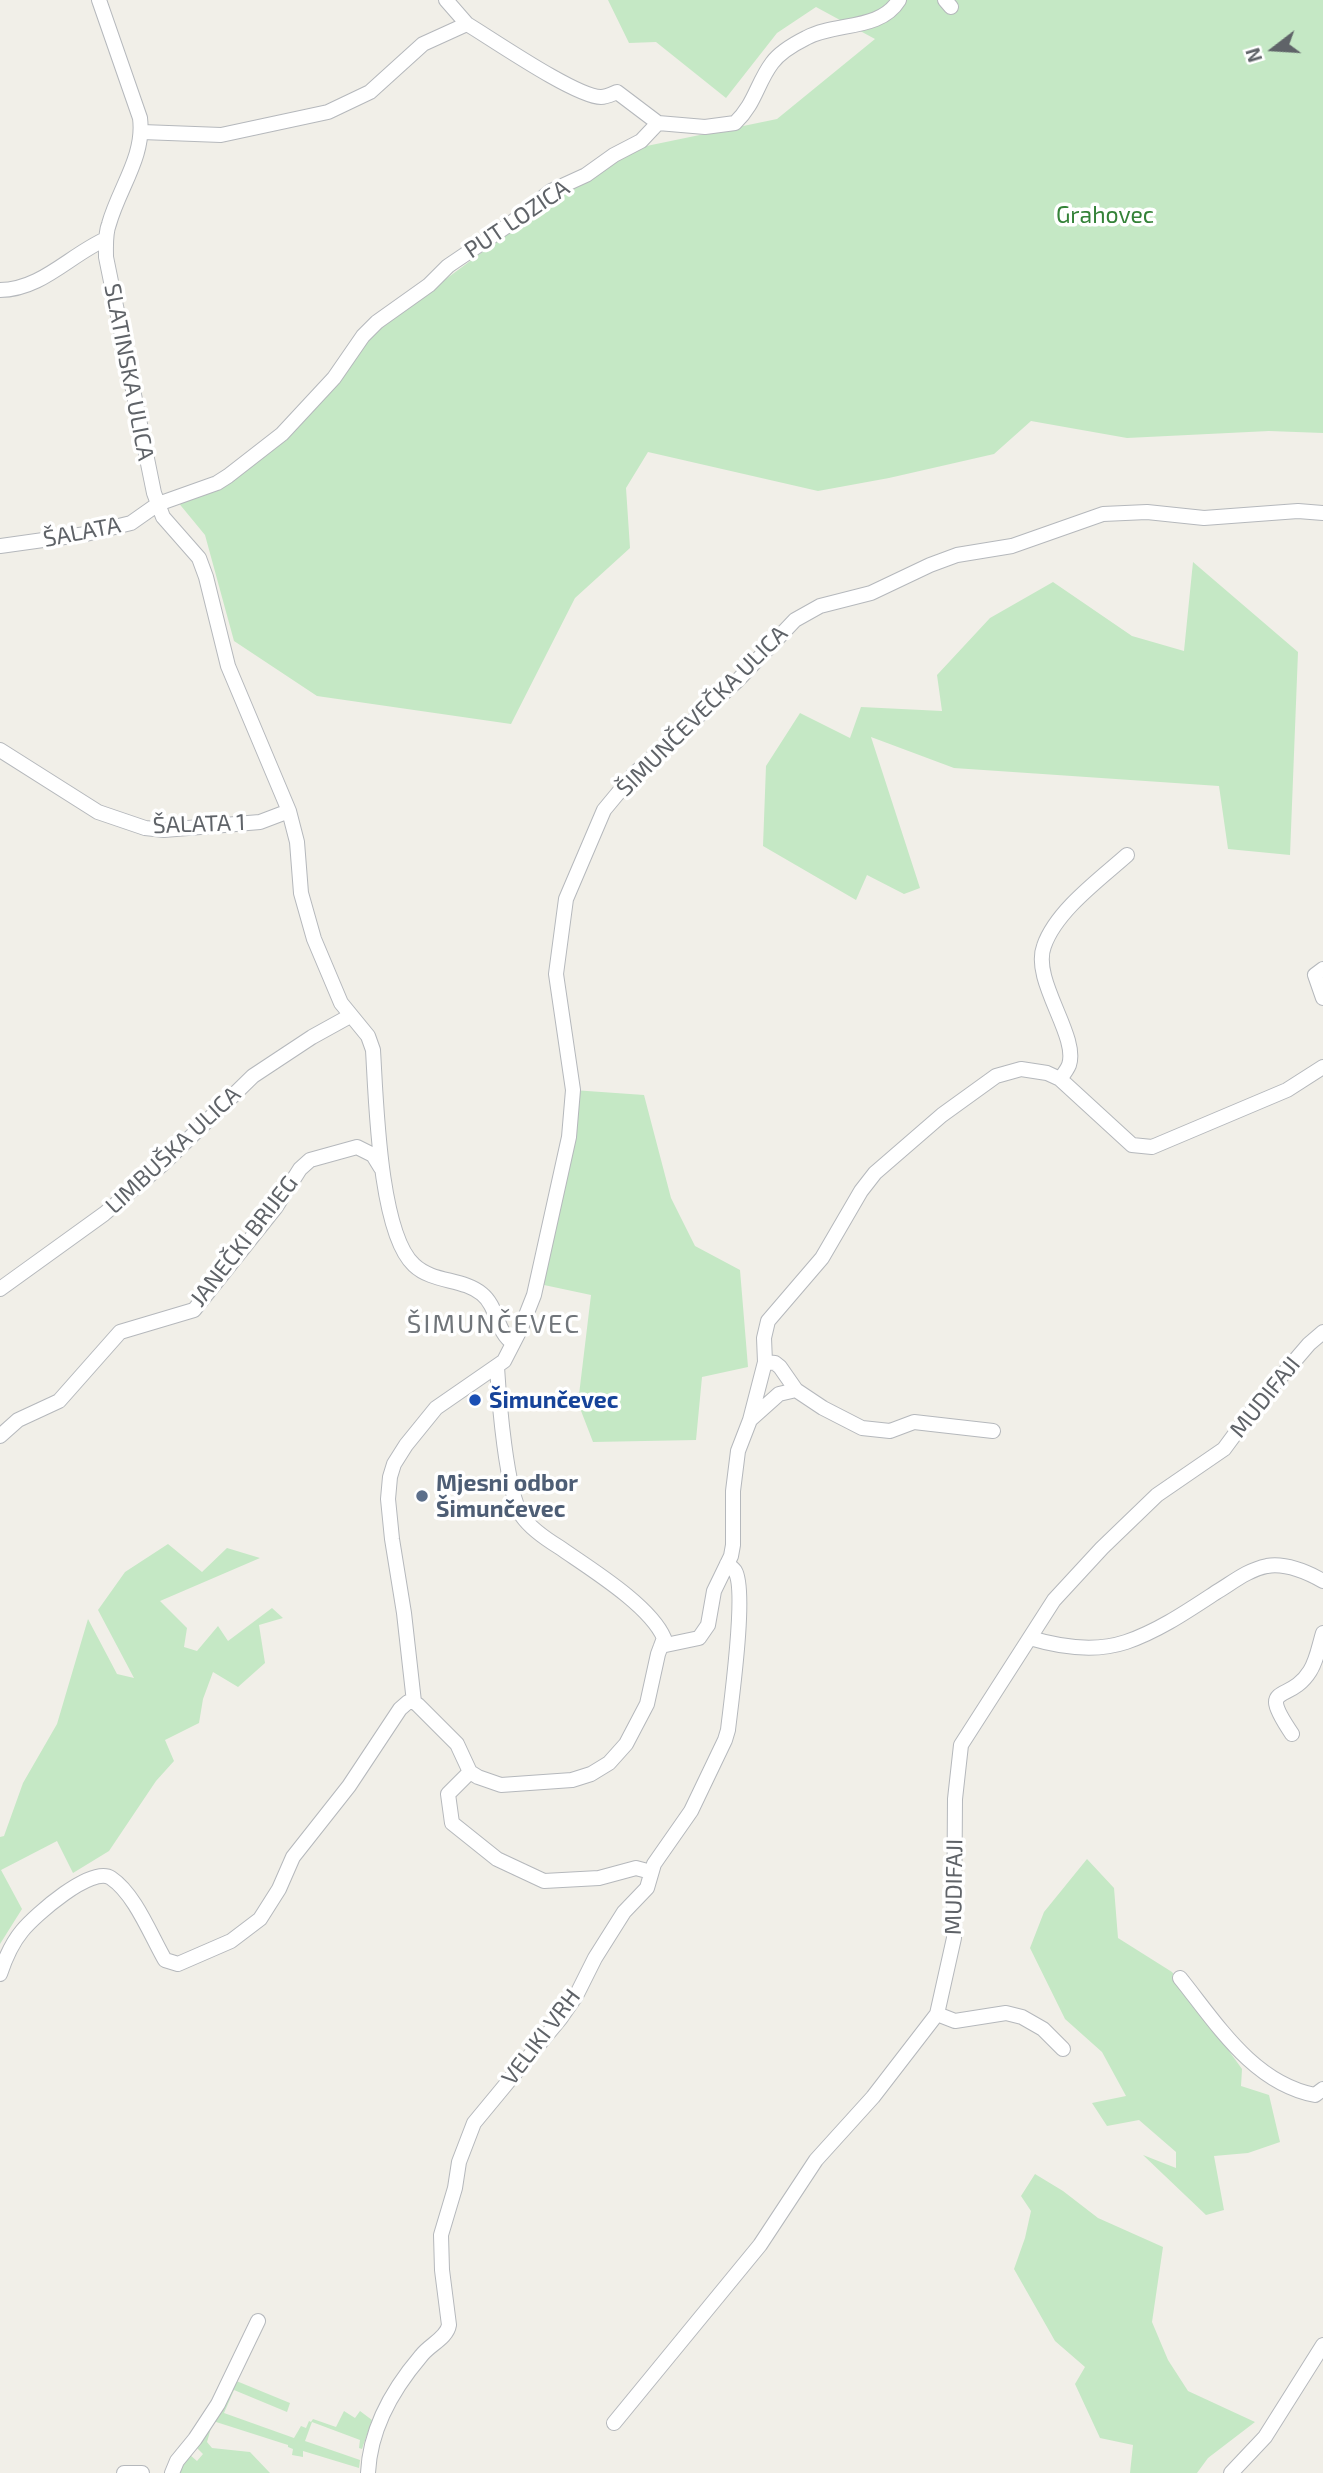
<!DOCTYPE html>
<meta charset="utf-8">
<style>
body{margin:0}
#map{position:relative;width:1323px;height:2473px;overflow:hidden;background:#f1efe8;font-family:"Exo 2",sans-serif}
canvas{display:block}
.north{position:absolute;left:1239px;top:14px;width:70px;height:70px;-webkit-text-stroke:5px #fff;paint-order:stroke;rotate:253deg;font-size:19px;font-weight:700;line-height:28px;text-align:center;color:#5f6368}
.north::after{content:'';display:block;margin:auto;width:24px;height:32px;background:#5f6368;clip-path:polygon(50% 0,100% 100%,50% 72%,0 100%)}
</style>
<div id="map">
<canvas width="1323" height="2473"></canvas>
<div class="north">N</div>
</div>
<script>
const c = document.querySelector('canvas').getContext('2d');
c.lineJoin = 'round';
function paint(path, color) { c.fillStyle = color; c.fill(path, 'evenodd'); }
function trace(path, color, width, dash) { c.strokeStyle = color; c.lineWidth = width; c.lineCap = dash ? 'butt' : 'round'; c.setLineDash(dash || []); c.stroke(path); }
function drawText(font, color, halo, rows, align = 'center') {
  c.font = font + ' "Exo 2",sans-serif'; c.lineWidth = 7; c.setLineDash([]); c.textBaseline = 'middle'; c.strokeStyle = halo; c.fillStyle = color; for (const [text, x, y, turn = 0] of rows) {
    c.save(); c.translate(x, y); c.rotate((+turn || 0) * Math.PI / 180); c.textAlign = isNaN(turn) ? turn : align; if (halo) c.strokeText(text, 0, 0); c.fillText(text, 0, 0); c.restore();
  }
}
paint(new Path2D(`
 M 608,0 L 1323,0 L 1323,433 L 1269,431 L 1127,438 L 1031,421 L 994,454 L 889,478 L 818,491 L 648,452 L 626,488 L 630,548 L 575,598 L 511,724 L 317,696 L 234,641 L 205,535 L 177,501 L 228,483 L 369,336 L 508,233 L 522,216 L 632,149 L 777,119 L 875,39 L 816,7 L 777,33 L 726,98 L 656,42 L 629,43 Z
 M 1193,562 L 1298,652 L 1290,855 L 1228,849 L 1219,786 L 954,768 L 871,737 L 920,888 L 904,894 L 867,875 L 856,900 L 763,846 L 766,766 L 800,713 L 850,738 L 861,707 L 942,711 L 937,675 L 990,618 L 1053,582 L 1132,636 L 1184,651 Z
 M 573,1090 L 644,1095 L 671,1198 L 695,1246 L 740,1270 L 748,1367 L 702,1377 L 696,1440 L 593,1442 L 578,1403 L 591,1295 L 544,1285 Z
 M 168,1544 L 202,1572 L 227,1548 L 260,1558 L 160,1601 L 187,1628 L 184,1647 L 197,1651 L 218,1626 L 228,1641 L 272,1608 L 283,1618 L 259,1625 L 265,1663 L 238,1687 L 213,1672 L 203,1699 L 199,1723 L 165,1740 L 174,1761 L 156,1781 L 109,1851 L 73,1873 L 57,1841 L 1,1870 L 22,1909 L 0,1944 L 0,1837 L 4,1836 L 23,1783 L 57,1724 L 88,1619 L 117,1674 L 134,1678 L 98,1610 L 125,1572 Z
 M 1087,1859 L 1114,1888 L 1118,1938 L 1172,1972 L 1242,2069 L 1241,2086 L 1269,2095 L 1280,2142 L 1248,2153 L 1214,2156 L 1224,2210 L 1206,2215 L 1143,2155 L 1176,2168 L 1176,2152 L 1139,2120 L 1107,2126 L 1092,2103 L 1126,2096 L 1102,2052 L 1065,2019 L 1030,1948 L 1044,1912 Z
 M 1035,2174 L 1063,2191 L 1098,2218 L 1163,2247 L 1152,2322 L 1168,2360 L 1188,2391 L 1255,2422 L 1208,2458 L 1197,2473 L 1130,2473 L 1133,2445 L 1100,2438 L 1075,2384 L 1085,2367 L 1055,2341 L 1014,2269 L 1025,2238 L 1031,2211 L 1021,2196 Z
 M 234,2380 L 290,2403 L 287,2412 L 234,2390 L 224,2413 L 294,2438 L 301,2426 L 306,2428 L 309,2421 L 311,2422 L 313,2419 L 336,2427 L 344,2411 L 355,2418 L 360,2411 L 372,2420 L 362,2449 L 359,2448 L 360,2440 L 312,2422 L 305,2441 L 360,2460 L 359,2468 L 303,2451 L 303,2457 L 292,2455 L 293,2449 L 288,2447 L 288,2445 L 213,2421 L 207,2442 L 212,2448 L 250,2452 L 270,2473 L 178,2473 L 181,2464 L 190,2455 L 197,2461 L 203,2454 L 196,2447 Z`), '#c5e8c5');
const minor = new Path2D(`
 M 99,0 L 140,118 C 145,156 119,188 109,224 C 105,234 106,246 106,257 L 154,493 L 163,517 L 199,558 L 206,577 L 228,666 L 289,811 L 297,842 L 301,893 L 314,939 L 341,1003 L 368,1036 L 373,1050 C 376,1098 379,1233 414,1265 C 433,1283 463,1278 482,1294 C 498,1307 496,1332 513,1343
 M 446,0 L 467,24
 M 945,0 L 951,7
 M 142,132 L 221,135 L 328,112 L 370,92 L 423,44 L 467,24 C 492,39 576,97 601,97 C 606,97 612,94 617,92 L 658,123
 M 0,290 C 41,290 71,254 106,239
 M 0,546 L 86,534 L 131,523 L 158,504 L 217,483 L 228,476 L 282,434 L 334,378 L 363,336 L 377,322 L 429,285 L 448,266 L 510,224 L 551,191 L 586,175 L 614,155 L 641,141 L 658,123 L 705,127 L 735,123 C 755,104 757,83 772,63 C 780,52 794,44 806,38 C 836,22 880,31 899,0
 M 0,750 L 98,812 L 145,828 L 164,830 L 260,822 L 289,811
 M 1323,969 L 1315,975 L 1323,998
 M 1060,1079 L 1132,1145 L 1152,1147 L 1287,1090 L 1323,1067
 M 0,1289 L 104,1214 L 163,1164 L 253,1076 L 312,1037 L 350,1016
 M 765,1362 L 775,1363 L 780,1367 L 796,1390 L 823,1408 L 862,1428 L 890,1431 L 914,1422 L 993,1431
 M 751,1419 L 779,1394 L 796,1390
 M 0,1436 L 18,1420 L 59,1401 L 120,1332 L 194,1310 L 276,1207 L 300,1169 L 310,1160 L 357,1147 L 373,1155 L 381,1168
 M 1030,1638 C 1060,1647 1096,1652 1126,1642 C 1158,1631 1186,1612 1215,1593 C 1232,1583 1247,1570 1267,1566 C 1285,1563 1307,1572 1323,1581
 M 661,1646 L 699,1638 L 708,1625 L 714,1591 L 731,1556 L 733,1545 L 733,1491 L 738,1451 L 750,1420 L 765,1362 L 764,1338 L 768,1321 L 822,1258 L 861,1191 L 875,1173 L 942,1115 L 996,1076 L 1021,1069 L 1047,1073 L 1060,1079 C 1063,1075 1067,1070 1069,1065 C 1079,1036 1031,980 1044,946 C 1056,911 1100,879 1127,855
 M 414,1702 L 404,1613 L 392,1539 L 388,1499 L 390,1477 L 394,1464 L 406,1445 L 436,1408 L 504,1361 L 521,1328 L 534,1295 L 569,1137 L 573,1090 L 556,974 L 566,899 L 604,810 L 633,775 L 738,680 L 795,620 L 820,606 L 871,593 L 930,565 L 957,555 L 1012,546 L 1103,514 L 1147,512 L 1204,518 L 1298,511 L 1323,513
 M 1292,1734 C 1256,1681 1289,1705 1310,1671 C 1317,1660 1319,1646 1323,1633
 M 470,1772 L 448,1794 L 452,1823 L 497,1859 L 544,1881 L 599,1878 L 636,1868 L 651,1872
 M 0,1974 C 5,1959 12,1943 22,1931 C 35,1915 92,1865 111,1878 C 135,1894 151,1936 165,1960 L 178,1964 L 231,1941 L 260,1919 L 279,1889 L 293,1857 L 349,1786 L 400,1709 L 408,1702 L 414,1702 L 418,1705 L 457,1744 L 470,1772 L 478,1777 L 501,1785 L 572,1780 L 591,1774 L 609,1763 L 626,1744 L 647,1704 L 658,1654 L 664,1638 C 650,1605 589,1568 559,1547 C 546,1539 531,1529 522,1516 C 506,1492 499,1399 497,1367
 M 1180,1978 C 1217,2024 1253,2083 1315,2095 L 1323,2089
 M 1063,2049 L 1043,2029 L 1022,2017 L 1006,2013 L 955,2021 L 937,2014 L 954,1938 L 955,1799 L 961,1745 L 1054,1600 L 1102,1548 L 1157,1495 L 1224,1449 L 1255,1407 L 1309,1344 L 1323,1332
 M 614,2423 L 760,2245 L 816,2160 L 873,2097 L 937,2014
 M 124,2473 L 142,2473
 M 172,2473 L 177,2461 L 195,2439 L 218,2404 L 258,2321
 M 368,2473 C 370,2428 392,2390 421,2356 C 429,2345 447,2338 449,2325 L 442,2270 L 441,2235 L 455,2188 L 459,2162 L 474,2123 L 560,2019 L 576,1996 L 595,1958 L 624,1912 L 647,1888 L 654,1864 L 691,1811 L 725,1740 L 728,1730 C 731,1703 747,1590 735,1571 C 733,1568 730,1566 727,1564
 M 1231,2473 L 1265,2437 L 1323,2345`);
trace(minor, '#b5b8bc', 16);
trace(minor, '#fff', 14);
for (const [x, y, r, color] of [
 [475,1400,7,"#1a4fb4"],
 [422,1496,7,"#5c6f8a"]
]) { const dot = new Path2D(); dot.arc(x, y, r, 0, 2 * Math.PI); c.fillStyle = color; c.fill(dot); trace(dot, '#fff', 2.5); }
drawText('23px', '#348238', '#fff', [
 ["Grahovec",1105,215]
]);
drawText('23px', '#5f6368', '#fff', [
 ["PUT LOZICA",517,219,-34],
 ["SLATINSKA ULICA",129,372,79],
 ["ŠALATA",82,532,-11],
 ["ŠIMUNČEVEČKA ULICA",702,711,-45],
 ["ŠALATA 1",199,824,-2],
 ["LIMBUŠKA ULICA",173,1150,-43],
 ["JANEČKI BRIJEG",244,1241,-52],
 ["MUDIFAJI",1265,1397,-51],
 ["MUDIFAJI",954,1887,-89],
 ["VELIKI VRH",541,2037,-53]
]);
drawText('bold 23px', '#164399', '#fff', [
 ["Šimunčevec",489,1400]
], 'left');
drawText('bold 23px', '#4e5e75', '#fff', [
 ["Mjesni odbor",436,1483],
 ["Šimunčevec",436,1509]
], 'left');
c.letterSpacing = '2px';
drawText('26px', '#70757a', '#fff', [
 ["ŠIMUNČEVEC",494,1324]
]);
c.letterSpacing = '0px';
</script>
